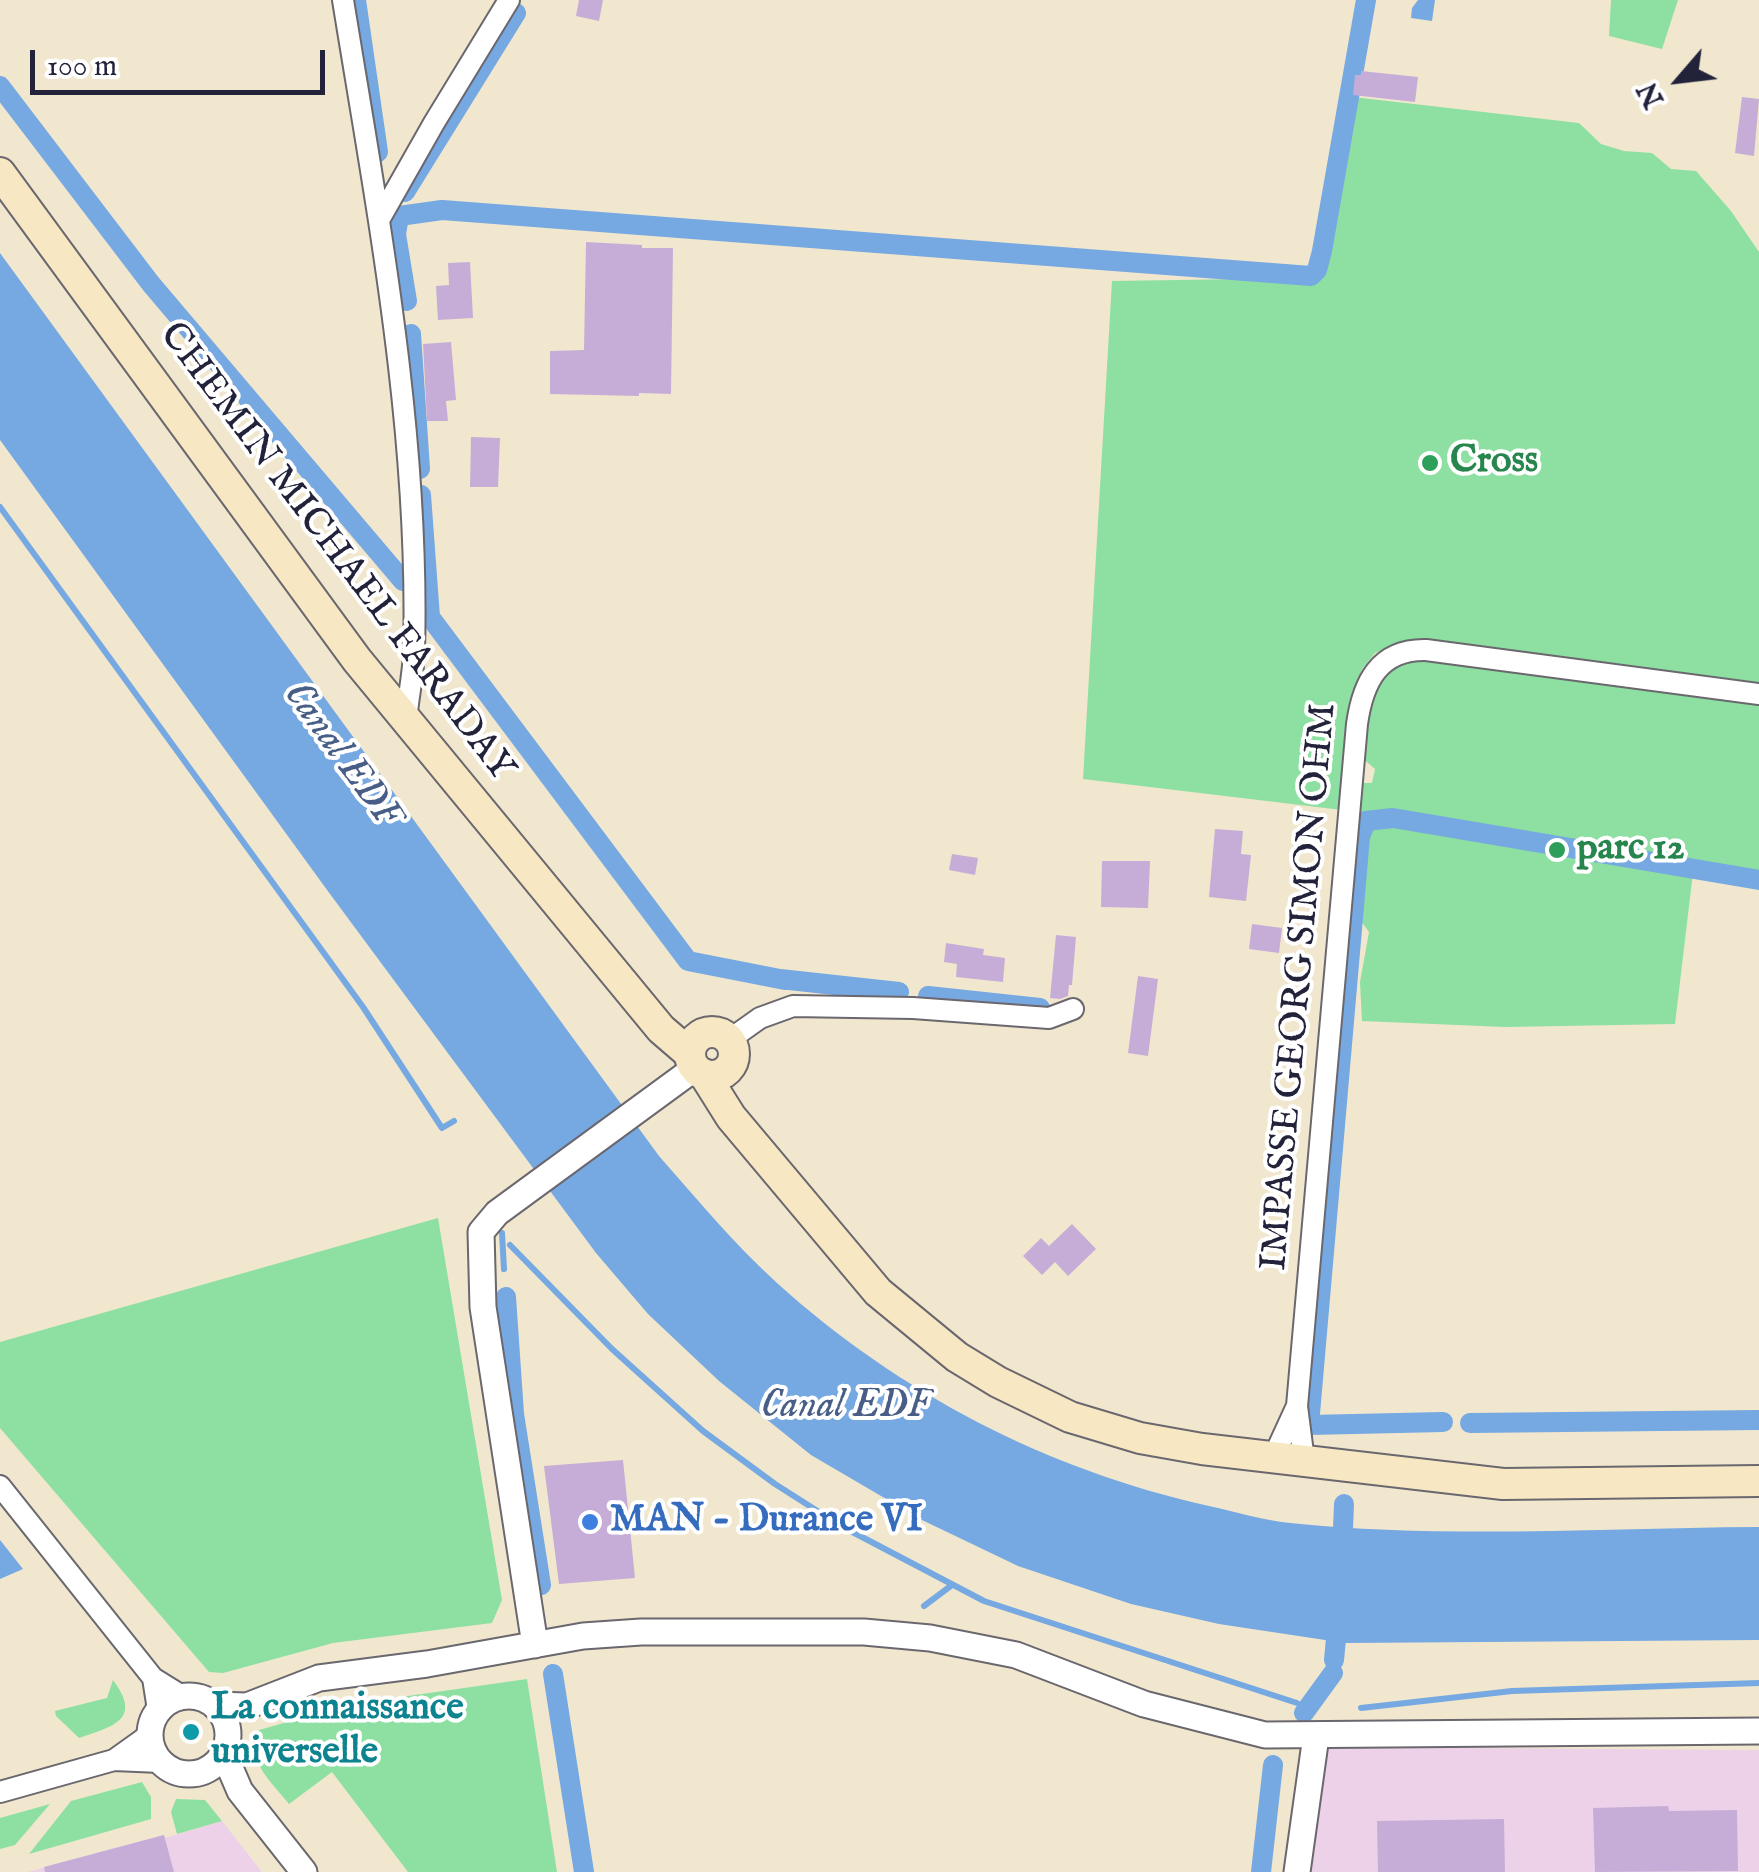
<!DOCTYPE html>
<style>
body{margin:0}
#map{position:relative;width:1759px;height:1872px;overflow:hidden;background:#f0e7ce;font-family:"IM FELL English",serif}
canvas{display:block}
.north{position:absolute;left:1629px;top:30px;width:100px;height:100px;-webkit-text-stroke:8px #fff;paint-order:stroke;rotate:242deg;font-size:28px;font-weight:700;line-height:40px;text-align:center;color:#22223b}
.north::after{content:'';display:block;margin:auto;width:35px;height:45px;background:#22223b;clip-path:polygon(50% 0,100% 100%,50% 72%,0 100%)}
.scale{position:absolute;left:30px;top:50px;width:295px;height:45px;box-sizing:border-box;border:5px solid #22223b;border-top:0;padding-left:12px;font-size:30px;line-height:35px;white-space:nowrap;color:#22223b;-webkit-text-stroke:8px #fff;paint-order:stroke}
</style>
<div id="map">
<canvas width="1759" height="1872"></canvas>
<div class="north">N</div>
<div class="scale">100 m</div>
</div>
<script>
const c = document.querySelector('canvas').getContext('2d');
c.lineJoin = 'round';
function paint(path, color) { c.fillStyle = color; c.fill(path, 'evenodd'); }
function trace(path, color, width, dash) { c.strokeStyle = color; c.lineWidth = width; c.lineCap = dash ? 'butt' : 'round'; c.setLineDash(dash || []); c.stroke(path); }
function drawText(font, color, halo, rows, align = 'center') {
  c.font = font + ' "IM FELL English",serif'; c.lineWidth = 8; c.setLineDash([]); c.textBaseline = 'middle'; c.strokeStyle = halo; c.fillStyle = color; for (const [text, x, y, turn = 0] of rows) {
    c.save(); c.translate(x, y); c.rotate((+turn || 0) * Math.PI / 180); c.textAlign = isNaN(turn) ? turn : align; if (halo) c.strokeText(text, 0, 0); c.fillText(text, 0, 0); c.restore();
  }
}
paint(new Path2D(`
 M 1325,1747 L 1759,1750 L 1759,1872 L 1310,1872 Z
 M 222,1821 L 262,1872 L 28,1872 L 163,1835 L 165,1838 Z`), '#edd1e9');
paint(new Path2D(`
 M 1611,0 L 1678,0 L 1662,49 L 1609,36 Z
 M 1353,97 L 1579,123 L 1601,144 L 1624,151 L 1652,153 L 1671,169 L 1696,171 L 1731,211 L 1759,252 L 1759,686 L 1449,645 L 1393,645 L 1375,653 L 1362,669 L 1355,688 L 1345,741 L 1342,810 L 1083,779 L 1112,281 L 1311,278 Z
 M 1422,654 L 1759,700 L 1759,872 L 1694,864 L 1675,1024 L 1505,1027 L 1362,1021 L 1360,982 L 1369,932 L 1352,909 L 1359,783 L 1372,783 L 1375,769 L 1361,757 L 1368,702 L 1386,669 Z
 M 438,1218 L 502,1600 L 492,1623 L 333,1643 L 223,1673 L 209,1672 L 0,1428 L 0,1342 Z
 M 527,1679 L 557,1872 L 408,1872 L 332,1772 L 289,1804 C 270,1780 246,1762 259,1730 L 352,1704 Z
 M 113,1680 C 142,1719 115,1726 79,1738 L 56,1716 L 55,1711 L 107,1698 Z
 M 142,1782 L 151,1797 L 151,1819 L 29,1854 L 71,1801 Z
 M 176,1799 L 205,1800 L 222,1821 L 177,1834 L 171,1812 Z
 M 50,1804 L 15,1845 L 0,1849 L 0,1818 Z`), '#8de0a1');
paint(new Path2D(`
 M 1418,0 L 1435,0 L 1432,21 L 1411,18 L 1412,8 Z
 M 0,253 L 659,1156 C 697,1199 734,1244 777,1283 C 900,1394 1048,1470 1209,1506 C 1236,1512 1263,1520 1290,1523 C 1445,1539 1604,1528 1759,1527 L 1759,1640 L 1345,1643 L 1219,1624 L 1131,1604 L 1018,1566 L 922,1520 L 811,1455 L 719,1381 L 648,1314 L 596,1253 L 330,894 L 0,440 Z
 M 0,1540 L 23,1569 L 0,1579 Z`), '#76a8e2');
trace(new Path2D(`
 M 0,507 L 363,1007 L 442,1128 L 454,1121
 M 502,1233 L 504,1269
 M 510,1245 L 612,1349 L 703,1431 L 775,1484 L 841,1526 L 984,1601 L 1297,1703
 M 924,1606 L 952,1585
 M 1361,1708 L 1512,1691 L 1759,1683`), '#76a8e2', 6);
trace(new Path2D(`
 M 356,0 L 378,152
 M 0,86 L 151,284 L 403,581
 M 405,192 L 516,13
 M 407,301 L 396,234 L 399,216 L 442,210 L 1311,276 L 1317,270 L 1322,251 L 1366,0
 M 411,334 L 420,469
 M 421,495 L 430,617 L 688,961 L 785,980
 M 780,979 L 899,992
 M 928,996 L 1040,1008
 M 506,1297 L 514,1414 L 541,1585
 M 1443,1422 L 1309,1425 L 1360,837 L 1366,821 L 1393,818 L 1759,880
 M 1470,1423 L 1759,1420
 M 1342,1553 L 1344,1504
 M 1334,1660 L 1338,1617
 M 553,1674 L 584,1872
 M 1304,1713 L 1333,1673
 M 1261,1872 L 1273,1765`), '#76a8e2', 20);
paint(new Path2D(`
 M 579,0 L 603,0 L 599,21 L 576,16 Z
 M 1361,71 L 1418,77 L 1415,102 L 1353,95 L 1355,75 L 1361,75 Z
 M 1742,97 L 1759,99 L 1754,156 L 1735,153 Z
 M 586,242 L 642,245 L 642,248 L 673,248 L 671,394 L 639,393 L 639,396 L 550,394 L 550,351 L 584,350 Z
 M 470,262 L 473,318 L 438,320 L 436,286 L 449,285 L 448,263 Z
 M 451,342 L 456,400 L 446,401 L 448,421 L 427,421 L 423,344 Z
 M 471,437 L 500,438 L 498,487 L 470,487 Z
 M 1215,829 L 1243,831 L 1241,854 L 1251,855 L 1246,901 L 1209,897 Z
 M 952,854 L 978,858 L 975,875 L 949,870 Z
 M 1102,861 L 1150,861 L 1148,908 L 1101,907 Z
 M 1252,924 L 1282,928 L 1279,953 L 1249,949 Z
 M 1056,935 L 1076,937 L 1072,985 L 1069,985 L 1068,996 L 1060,999 L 1050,998 Z
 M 946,943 L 984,949 L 983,955 L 1005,958 L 1003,982 L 956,977 L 957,964 L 944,962 Z
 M 1138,976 L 1158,979 L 1148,1056 L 1128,1053 Z
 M 1072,1224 L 1096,1249 L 1068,1276 L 1055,1262 L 1042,1275 L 1023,1256 L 1041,1238 L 1049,1246 Z
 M 623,1460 L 635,1578 L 559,1584 L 544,1466 Z
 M 1668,1806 L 1669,1811 L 1737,1810 L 1738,1871 L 1595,1872 L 1593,1808 Z
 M 1504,1819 L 1505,1872 L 1378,1872 L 1377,1821 Z
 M 164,1835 L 174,1872 L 45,1872 L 44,1867 Z`), '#c6add7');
const minor = new Path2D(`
 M 343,0 C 378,216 420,433 414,653 C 413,676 408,698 406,721
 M 379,220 L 434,123 L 509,0
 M 729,1040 L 760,1018 L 793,1006 L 913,1008 L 1049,1018 L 1073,1009
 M 1273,1458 L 1296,1408
 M 1304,1461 L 1297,1406 L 1357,724 C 1363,682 1379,649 1426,650 L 1759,694
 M 0,1486 L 153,1678 L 182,1696
 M 153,1678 L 158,1710
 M 114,1760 L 149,1735
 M 0,1792 L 114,1760 L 160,1762`);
const tertiary = new Path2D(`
 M 535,1645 L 483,1307 L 481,1232 L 497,1213 L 695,1068
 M150 1735a39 39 0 1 1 78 0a39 39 0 1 1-78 0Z
 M 215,1705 L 247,1706 L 319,1678 L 427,1664 L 583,1636 L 641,1632 L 864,1632 L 930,1638 L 1016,1655 L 1144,1704 L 1265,1735 L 1759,1731
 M 224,1754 L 240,1791 L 304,1872
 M 1297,1872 L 1316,1736`);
const secondary = new Path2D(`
 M 0,173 L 357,660 L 661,1029 L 690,1054
 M690 1054a22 22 0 1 1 44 0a22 22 0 1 1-44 0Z
 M 704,1074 L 731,1117 L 878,1292 L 957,1357 L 998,1382 L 1070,1417 L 1140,1438 L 1202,1449 L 1503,1484 L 1759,1481`);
trace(minor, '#6a676e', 24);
trace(tertiary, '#6a676e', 29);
trace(secondary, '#6a676e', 34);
trace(minor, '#fff', 20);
trace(tertiary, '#fff', 25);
trace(secondary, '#f7e8c3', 30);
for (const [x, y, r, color] of [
 [1430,463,10,"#2e9e5b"],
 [1557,850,10,"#2e9e5b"],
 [590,1522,10,"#3f7fe0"],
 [191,1732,10,"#0f9aa8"]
]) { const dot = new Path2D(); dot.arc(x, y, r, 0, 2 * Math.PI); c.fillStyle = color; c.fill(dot); trace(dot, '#fff', 4); }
drawText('bold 38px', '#27864d', '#fff', [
 ["Cross",1450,463],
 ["parc 12",1577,850]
], 'left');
drawText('38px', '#22223b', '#fff', [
 ["CHEMIN MICHAEL FARADAY",335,553,53],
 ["IMPASSE GEORG SIMON OHM",1301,987,-85]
]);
drawText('bold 38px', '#366cbe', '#fff', [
 ["MAN - Durance VI",610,1522]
], 'left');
drawText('bold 38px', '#0d838f', '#fff', [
 ["La connaissance",211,1710],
 ["universelle",211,1754]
], 'left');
drawText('italic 40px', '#485e86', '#fff', [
 ["Canal EDF",340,756,54],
 ["Canal EDF",845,1408]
]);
</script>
